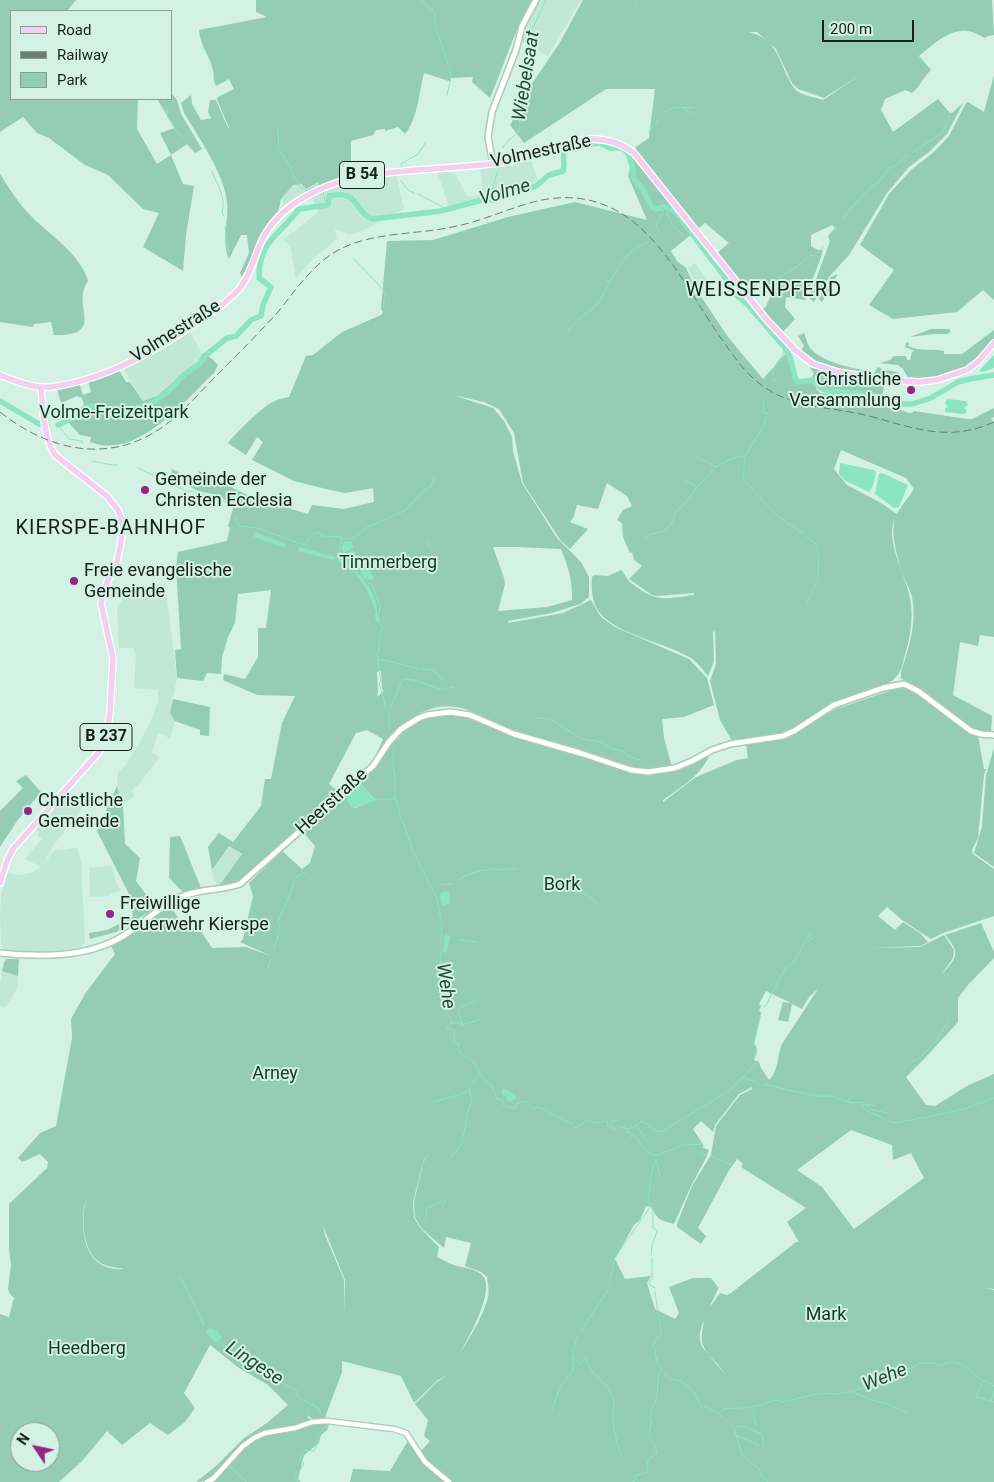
<!DOCTYPE html>
<meta charset="utf-8">
<style>
body{margin:0}
#map{position:relative;width:994px;height:1482px;overflow:hidden;background:#d3f1e4;font-family:Roboto,sans-serif}
canvas{display:block}
.legend{position:absolute;left:10px;top:10px;width:162px;height:90px;box-sizing:border-box;background:#d3f1e4;border:1px solid #879e94;margin:0;padding:6px 9px;list-style:none;font-size:15px;color:#16211c}
.legend li{display:flex;align-items:center;gap:10px;height:25px}
.legend b{width:25px;border:1px solid #879e94}
.north{position:absolute;left:10px;top:1422px;width:50px;height:50px;box-sizing:border-box;background:#d3f1e4;border:1px solid #879e94;border-radius:50%;rotate:304deg;font-size:14px;font-weight:700;line-height:20px;text-align:center;color:#16211c}
.north::after{content:'';display:block;margin:auto;width:18px;height:22px;background:#932586;clip-path:polygon(50% 0,100% 100%,50% 72%,0 100%)}
.scale{position:absolute;left:822px;top:20px;width:92px;height:22px;box-sizing:border-box;border:2px solid #16211c;border-top:0;padding-left:6px;font-size:15px;line-height:18px;white-space:nowrap;color:#16211c;-webkit-text-stroke:4px #d3f1e4;paint-order:stroke}
</style>
<div id="map">
<canvas width="994" height="1482"></canvas>
<ul class="legend">
<li><b style="height:6px;background:#f5d0ee"></b>Road</li>
<li><b style="height:6px;background:#6a7e75"></b>Railway</li>
<li><b style="height:14px;background:#94ccb6"></b>Park</li>
</ul>
<div class="north">N</div>
<div class="scale">200 m</div>
</div>
<script>
const c = document.querySelector('canvas').getContext('2d');
c.lineJoin = 'round';
function paint(path, color) { c.fillStyle = color; c.fill(path, 'evenodd'); }
function trace(path, color, width, dash) { c.strokeStyle = color; c.lineWidth = width; c.lineCap = dash ? 'butt' : 'round'; c.setLineDash(dash || []); c.stroke(path); }
function drawText(font, color, halo, rows, align = 'center') {
  c.font = font + ' Roboto,sans-serif'; c.lineWidth = 4; c.setLineDash([]); c.textBaseline = 'middle'; c.strokeStyle = halo; c.fillStyle = color; for (const [text, x, y, turn = 0] of rows) {
    c.save(); c.translate(x, y); c.rotate((+turn || 0) * Math.PI / 180); c.textAlign = isNaN(turn) ? turn : align; if (halo) c.strokeText(text, 0, 0); c.fillText(text, 0, 0); c.restore();
  }
}
paint(new Path2D(`
 M 538,0 L 581,0 L 548,56 L 521,41 L 526,23 Z
 M 531,161 L 538,181 L 449,207 L 437,171 L 455,173 L 467,197 L 483,194 L 480,168 Z
 M 396,174 L 404,209 L 364,230 L 349,234 L 335,229 L 337,239 L 314,258 L 296,278 L 290,246 L 283,240 L 319,212 L 309,193 L 282,210 L 283,200 L 281,199 L 293,185 L 318,182 L 320,188 Z
 M 695,263 L 708,281 L 698,288 L 688,268 Z
 M 190,331 L 200,351 L 201,355 L 198,360 L 157,396 L 143,401 L 123,368 L 148,357 Z
 M 165,584 L 177,678 L 170,712 L 175,721 L 170,738 L 158,733 L 152,752 L 159,758 L 139,784 L 131,791 L 134,796 L 123,805 L 117,783 L 118,772 L 127,764 L 149,725 L 158,702 L 158,690 L 134,688 L 136,656 L 133,648 L 119,648 L 117,608 L 130,587 Z
 M 64,796 L 82,808 L 53,846 L 44,863 L 54,851 L 77,848 L 81,861 L 85,943 L 80,947 L 61,950 L 37,952 L 6,950 L 2,947 L 1,941 L 0,912 L 1,897 L 7,872 L 17,875 L 31,873 L 41,867 L 25,859 L 42,839 L 37,835 L 39,832 L 35,828 Z
 M 229,846 L 242,855 L 219,886 L 214,881 L 212,870 Z
 M 110,866 L 112,866 L 117,885 L 121,891 L 110,893 L 109,896 L 90,897 L 89,868 Z
 M 2,971 L 18,976 L 18,987 L 5,1008 L 0,1006 L 0,984 Z`), '#c1e8d7');
paint(new Path2D(`
 M 0,0 L 76,0 L 67,11 L 11,11 L 11,99 L 138,99 L 137,129 L 157,164 L 171,155 L 160,133 L 175,128 L 157,99 L 171,99 L 171,93 L 177,100 L 181,114 L 202,149 L 195,153 L 187,144 L 171,155 L 183,184 L 194,186 L 186,235 L 183,271 L 143,247 L 159,213 L 143,209 L 108,175 L 85,165 L 49,138 L 37,133 L 23,117 L 0,132 Z
 M 256,0 L 532,0 C 514,31 504,65 490,98 L 472,82 L 473,77 L 451,78 L 449,81 L 424,73 C 419,92 418,118 405,134 L 398,127 L 385,131 L 385,129 L 376,130 L 373,135 L 351,141 L 351,175 L 320,188 L 318,182 L 306,189 L 302,184 L 293,185 L 281,199 L 278,213 L 264,230 L 243,279 L 240,273 L 249,253 L 247,235 L 241,235 L 229,259 C 221,240 229,222 227,202 C 224,174 199,138 184,113 L 181,103 L 191,95 L 192,104 L 201,120 L 211,118 L 208,112 L 210,100 L 216,100 L 228,128 L 229,128 L 217,99 L 218,97 L 234,89 L 229,79 L 216,86 C 212,78 215,78 213,71 C 211,57 200,47 199,30 L 267,17 L 256,12 Z
 M 583,0 L 636,0 L 636,1 L 637,0 L 992,0 L 994,35 L 988,36 L 985,38 C 980,36 973,31 967,31 C 948,29 932,46 919,56 L 931,70 C 922,78 922,85 912,93 L 905,90 L 885,99 L 881,110 L 893,132 L 938,99 L 950,113 L 952,113 L 963,103 L 947,134 L 929,152 L 909,167 L 887,193 L 849,255 L 829,277 L 814,302 L 810,299 L 811,293 L 830,241 L 828,236 L 835,228 L 832,225 L 811,235 L 811,246 L 818,250 L 823,250 L 821,257 L 805,300 L 786,297 L 785,307 L 795,319 L 782,333 L 761,310 L 766,307 L 771,294 L 761,282 L 747,290 L 717,253 L 729,243 L 705,223 L 671,251 L 677,261 L 686,268 L 696,289 L 728,337 L 763,379 L 787,352 C 795,362 792,375 800,383 L 810,381 L 814,373 L 810,368 L 811,365 C 832,377 862,378 885,382 L 882,397 L 875,394 L 865,394 L 836,389 L 835,393 L 827,392 L 816,382 L 816,388 L 820,393 C 842,396 867,393 887,402 C 896,406 903,413 912,413 L 914,411 L 967,419 L 972,419 L 994,408 L 994,417 L 991,418 L 994,423 L 994,637 L 980,635 L 978,646 L 960,642 L 953,695 L 992,716 L 991,732 C 967,736 943,706 925,693 C 917,687 908,684 901,678 L 901,672 C 909,648 917,623 912,597 C 910,589 906,583 903,575 C 898,562 890,532 895,518 C 899,508 908,498 914,489 L 906,478 L 841,450 L 834,469 L 847,485 L 881,503 L 897,514 C 882,537 906,575 910,598 C 914,619 910,639 904,658 C 903,663 902,669 899,673 C 888,690 859,694 841,700 C 833,703 825,708 817,712 C 806,719 794,730 781,733 C 765,737 748,738 732,741 L 720,720 L 710,681 L 716,664 L 715,631 L 713,632 L 714,661 L 708,676 C 703,670 697,661 689,657 C 668,644 614,633 600,613 C 592,603 591,590 592,577 L 594,575 L 608,576 L 621,570 C 625,573 626,579 630,582 C 656,603 664,599 694,595 L 694,593 L 657,596 L 652,595 L 629,579 L 642,566 L 634,560 L 632,552 L 630,553 L 623,537 L 622,523 L 617,520 L 623,510 L 632,506 L 627,496 L 607,483 L 598,509 L 577,505 L 574,516 L 570,522 L 588,529 L 570,549 L 561,541 L 523,483 L 514,433 L 499,409 L 484,402 L 453,395 L 493,408 L 504,421 L 512,437 L 513,451 L 522,483 L 557,538 L 581,562 L 589,577 L 589,597 L 580,604 L 552,613 L 508,621 L 508,623 L 563,613 L 591,600 L 601,617 L 615,627 L 689,659 L 707,678 L 714,705 L 684,717 L 662,719 L 664,738 L 672,767 C 665,768 657,770 649,770 C 626,771 589,753 565,745 C 551,741 535,738 521,733 C 502,727 484,715 465,709 C 423,696 393,731 373,762 L 383,739 L 367,730 L 356,733 L 329,784 L 337,790 L 335,798 L 246,878 L 231,885 L 219,886 L 242,854 L 229,846 L 212,870 L 208,847 L 219,833 L 233,842 L 261,806 L 265,779 L 271,779 L 282,723 L 295,696 L 257,695 L 223,680 L 224,674 L 245,679 L 258,657 L 258,628 L 266,628 L 271,590 L 238,594 L 235,623 L 228,637 L 222,657 L 221,674 L 207,673 L 203,681 L 177,678 L 175,650 L 181,649 L 176,566 L 178,552 L 227,541 L 230,528 L 228,526 L 234,505 L 217,495 L 198,491 L 171,477 L 172,469 L 195,481 L 199,471 L 251,497 L 308,514 L 312,505 L 344,509 L 374,502 L 373,488 L 345,493 L 326,489 L 294,481 L 252,460 L 263,442 L 257,437 L 246,455 L 228,443 C 236,433 262,407 273,402 C 278,399 284,398 289,397 L 306,356 L 313,355 L 342,332 L 381,315 L 383,312 L 381,309 L 387,241 L 433,240 L 508,217 L 575,202 L 647,220 L 628,176 L 636,147 L 649,138 L 655,89 L 606,89 L 524,143 L 510,125 L 531,85 L 559,44 ZM 748,32 L 757,32 L 776,49 L 792,83 L 798,89 L 824,98 L 863,73 L 823,100 C 815,97 804,96 797,91 C 792,87 789,79 786,74 C 778,54 771,36 748,32 ZM 493,547 L 517,547 L 561,549 C 568,566 573,582 572,600 L 547,607 L 498,611 L 505,584 L 504,578 ZM 381,670 L 382,689 L 384,691 L 377,697 L 378,692 L 377,672 Z
 M 994,75 L 994,300 L 983,290 L 957,312 L 893,319 L 869,305 L 894,270 L 860,245 L 889,194 L 911,170 L 934,152 L 949,136 L 966,103 L 968,102 L 984,112 Z
 M 0,174 C 9,188 18,203 30,215 C 48,234 81,254 88,281 C 70,306 108,336 54,335 L 51,322 L 34,324 L 33,327 L 0,322 Z
 M 838,274 L 822,302 L 819,299 L 831,277 Z
 M 931,329 L 950,329 L 950,332 L 948,334 L 933,334 L 910,337 Z
 M 994,330 L 994,340 C 967,369 953,380 912,379 L 908,378 L 903,369 L 898,365 L 880,363 L 890,360 L 894,356 L 906,356 L 907,360 L 910,360 L 912,352 L 915,351 L 905,347 L 906,343 L 909,342 L 908,346 C 919,352 932,348 944,351 L 944,354 L 962,354 Z
 M 804,333 C 806,338 807,344 810,348 C 825,365 854,367 874,373 L 878,367 L 884,370 L 898,372 L 901,376 L 898,378 C 865,374 828,373 800,352 L 804,346 L 798,336 Z
 M 203,353 L 211,358 L 218,365 L 214,373 C 185,400 137,461 90,442 L 91,437 L 80,435 L 68,422 L 64,424 L 62,420 L 75,415 L 84,405 L 82,398 L 77,396 L 61,403 L 57,389 L 79,383 L 83,395 L 91,392 L 88,381 L 119,370 L 126,382 L 130,382 L 143,401 L 157,396 L 198,361 Z
 M 903,688 C 931,694 950,727 978,736 L 984,769 L 986,769 L 984,775 L 979,827 L 978,838 L 972,850 L 973,854 L 994,869 L 994,916 L 943,933 L 931,939 L 902,920 L 887,907 L 878,916 L 895,930 L 903,922 L 920,933 L 928,942 L 920,946 L 871,948 L 920,947 L 944,935 L 954,950 L 953,958 L 939,978 C 954,959 964,956 945,935 L 981,923 L 994,952 L 994,958 L 967,986 L 958,998 L 958,1022 L 925,1058 L 906,1077 L 926,1105 L 935,1106 L 967,1086 L 994,1074 L 994,1289 L 984,1288 L 994,1290 L 994,1482 L 452,1482 L 426,1460 L 420,1452 L 430,1441 L 424,1436 L 428,1420 L 415,1404 L 437,1382 L 448,1375 L 438,1380 L 414,1403 L 401,1376 L 342,1361 L 342,1372 L 324,1420 L 313,1419 L 307,1415 L 310,1421 C 286,1429 263,1427 242,1444 C 228,1456 217,1482 196,1482 L 216,1466 L 244,1438 L 267,1423 L 288,1405 L 268,1385 L 239,1368 L 210,1345 L 184,1393 L 195,1408 L 185,1422 L 168,1435 L 150,1423 L 122,1445 L 107,1431 L 83,1460 L 59,1482 L 0,1482 L 0,1314 L 9,1317 L 14,1298 L 10,1294 L 8,1289 L 11,1266 L 9,1249 L 9,1204 L 47,1168 L 48,1162 L 40,1154 L 22,1162 L 18,1158 L 40,1133 L 56,1126 L 72,1038 L 71,1019 L 85,994 L 115,954 L 111,946 L 170,906 L 181,922 L 202,933 L 212,948 L 246,947 L 271,956 L 240,942 L 243,939 L 253,896 L 249,883 L 282,851 L 302,869 L 310,863 L 315,846 L 303,832 L 371,771 L 391,745 L 400,737 L 400,735 L 408,727 L 425,718 L 437,715 L 453,714 L 468,716 L 516,737 L 573,753 L 637,774 L 650,775 L 668,772 L 710,754 C 701,776 681,787 663,800 L 663,802 L 696,777 L 737,760 L 748,758 L 746,744 L 782,739 L 795,733 L 836,709 L 895,689 ZM 361,784 L 375,800 L 355,808 L 346,797 ZM 818,989 L 782,1044 C 777,1056 779,1071 769,1080 L 761,1068 L 759,1062 L 754,1060 L 757,1049 L 754,1044 L 761,1012 L 759,1011 L 761,1006 L 759,1004 L 766,991 L 791,1003 L 783,1002 L 778,1020 L 788,1022 L 792,1004 L 802,1009 L 809,997 ZM 752,1087 L 752,1089 L 740,1095 L 716,1126 L 711,1155 L 692,1186 L 677,1224 L 677,1227 L 701,1244 L 706,1236 L 698,1228 L 728,1172 L 737,1159 L 743,1164 L 741,1167 L 806,1208 L 787,1222 L 799,1242 L 796,1242 L 731,1293 L 727,1295 L 720,1293 L 709,1308 L 718,1289 L 718,1287 L 711,1278 L 693,1278 L 669,1287 L 679,1313 L 675,1319 L 655,1309 L 647,1283 L 651,1276 L 625,1279 L 615,1259 L 634,1225 L 640,1220 L 646,1206 L 652,1207 C 657,1221 662,1220 674,1224 L 691,1186 L 705,1160 L 709,1150 L 702,1147 L 704,1146 L 693,1129 L 701,1121 L 713,1132 L 715,1125 L 739,1094 ZM 851,1130 L 892,1145 L 893,1160 L 911,1153 L 924,1178 L 854,1229 L 822,1187 L 797,1170 ZM 125,1152 L 88,1197 C 80,1213 82,1249 98,1261 C 105,1267 115,1267 124,1269 C 95,1271 84,1251 83,1224 C 83,1214 83,1206 88,1197 ZM 429,1153 L 423,1163 L 414,1202 L 415,1218 L 423,1230 L 444,1248 L 446,1237 L 471,1243 L 465,1266 L 481,1272 L 487,1277 C 488,1285 490,1293 487,1301 C 478,1328 460,1354 442,1376 C 446,1370 452,1364 456,1358 C 466,1345 496,1290 483,1276 C 476,1268 461,1268 451,1264 C 446,1262 442,1259 437,1257 L 439,1247 L 422,1230 L 414,1218 L 413,1202 L 423,1162 ZM 323,1226 L 345,1280 L 344,1312 L 344,1280 L 325,1235 ZM 704,1321 C 703,1327 701,1335 702,1342 C 706,1357 723,1369 731,1382 C 727,1377 723,1371 719,1366 C 705,1350 693,1344 704,1321 ZM 20,1432 L 50,1432 L 50,1462 L 20,1462 Z
 M 173,699 L 210,707 L 209,736 L 200,735 L 200,730 L 175,721 L 170,713 Z
 M 994,748 L 994,867 L 974,853 L 982,827 L 986,775 Z
 M 26,775 L 41,792 L 17,821 L 0,847 L 0,811 L 23,788 L 16,781 Z
 M 117,786 L 123,805 L 125,844 L 140,858 L 136,881 L 156,908 L 116,932 L 90,939 L 89,933 L 107,930 L 133,917 L 130,896 L 97,831 Z
 M 180,836 L 201,888 L 183,892 L 169,878 L 170,837 Z
 M 6,959 L 19,959 L 18,976 L 2,971 L 4,963 Z
 M 313,1424 L 329,1424 L 327,1430 L 321,1435 L 319,1443 L 304,1455 L 298,1479 L 301,1482 L 210,1482 L 243,1447 L 254,1439 Z
 M 409,1439 L 424,1463 L 447,1482 L 350,1482 L 353,1469 L 390,1471 Z`), '#94ccb6');
paint(new Path2D(`
 M 994,355 L 994,368 L 983,372 L 979,371 Z
 M 947,399 L 966,401 L 968,405 L 964,408 L 967,411 L 966,413 L 964,414 L 945,412 L 945,408 L 948,407 L 945,403 Z
 M 840,463 L 874,470 L 876,472 C 875,478 873,488 869,492 L 844,480 L 839,474 Z
 M 882,473 L 908,485 L 899,507 L 894,508 L 875,494 L 879,474 Z
 M 254,532 L 286,544 L 286,547 L 263,541 L 253,536 Z
 M 351,541 L 354,547 L 344,553 L 341,549 L 344,542 Z
 M 299,547 L 335,557 L 337,558 L 333,560 L 298,551 Z
 M 353,550 L 355,555 L 365,563 L 358,568 L 351,561 L 352,557 L 348,558 L 346,555 Z
 M 339,558 C 356,571 379,590 377,614 L 366,588 L 353,571 L 337,560 Z
 M 365,565 L 374,577 L 373,580 C 367,581 360,575 360,569 Z
 M 361,783 L 375,801 L 353,808 L 348,803 L 346,797 Z
 M 445,891 L 449,892 L 450,903 L 442,906 L 440,894 Z
 M 446,935 L 450,936 L 447,953 L 443,952 L 444,936 Z
 M 503,1088 L 516,1095 L 516,1099 L 509,1102 L 507,1101 L 506,1097 L 501,1094 Z
 M 210,1328 L 217,1331 L 222,1337 L 217,1343 L 207,1334 L 207,1331 Z`), '#8be5c3');
trace(new Path2D(`
 M 421,0 L 435,13 L 435,25
 M 435,27 L 436,30
 M 437,32 L 445,54 L 451,77 L 447,95
 M 162,99 C 166,104 169,108 167,116 L 178,133 L 185,138
 M 163,106 L 167,112
 M 682,108 L 692,113
 M 664,112 L 676,107 L 695,108
 M 278,128 L 279,150 L 291,167 L 293,175 L 299,183 L 299,186 L 307,191 L 318,184 L 319,186
 M 649,132 L 658,120
 M 503,148 C 506,139 516,138 519,129 C 522,121 517,115 518,108 L 528,93 L 525,74 L 532,53 L 532,45 L 534,38 L 531,32 L 546,0
 M 912,153 L 943,132 L 951,112
 M 402,168 L 401,164 L 418,154 L 426,142
 M 212,172 C 218,186 226,197 222,213 L 224,216
 M 401,181 L 408,190 L 414,193
 M 323,192 L 326,205
 M 418,194 L 448,210
 M 486,199 L 491,194 L 498,170
 M 665,209 L 672,224
 M 842,221 L 850,209 L 873,185 L 879,182 L 889,168 L 895,166 L 908,155
 M 673,226 L 685,237
 M 225,227 L 229,253
 M 835,227 L 837,231
 M 659,231 L 656,225 L 665,207
 M 354,259 C 365,271 377,282 386,293 L 383,307
 M 606,282 L 611,279
 M 751,295 C 768,280 795,273 810,255 L 814,256 L 823,247
 M 742,301 L 743,300
 M 568,331 C 575,320 587,314 596,305 C 608,290 614,270 627,256 C 631,250 640,247 646,242
 M 773,375 L 772,370 L 784,353 L 783,346
 M 774,379 L 774,382
 M 764,400 L 763,412 L 768,414 L 768,415
 M 767,417 L 762,429 L 745,456 L 743,480 C 755,491 765,504 777,515 C 785,522 795,528 804,534
 M 58,425 L 69,439 L 82,441 L 82,443
 M 697,457 L 716,467 L 733,458 L 745,456
 M 92,461 L 112,465 L 117,465
 M 138,468 L 184,490 L 217,497 L 236,509
 M 684,479 L 696,487
 M 236,517 L 237,522 L 240,526 L 258,528 L 301,544 L 306,544 C 310,539 311,533 319,532 L 322,536 L 342,537 L 339,551 L 345,559 L 353,565 L 361,577 L 373,586 L 380,607 L 378,621 L 383,628 C 378,636 381,646 377,654 C 378,663 380,672 381,681 L 379,683 C 381,691 385,699 385,708 L 387,709
 M 806,536 L 816,544 L 819,557 L 817,581 L 807,603
 M 343,538 C 351,541 359,536 364,529 L 406,510 L 420,494 L 430,487 L 435,477
 M 645,538 L 649,535 L 665,531 L 673,521 L 675,513 L 688,500 L 697,487 L 716,467
 M 426,541 L 431,549
 M 379,660 C 393,661 405,666 419,669
 M 423,669 L 432,670 L 444,680
 M 390,709 L 403,679 L 414,680 L 443,690 L 453,687
 M 536,718 L 550,719 L 582,739 L 602,742 L 612,749 L 623,751 L 628,756 L 641,760
 M 389,728 L 389,711
 M 393,746 L 393,768 L 396,780 L 394,784 L 396,789 L 395,796 L 399,809 L 399,814 L 404,824 L 412,849 L 437,899 L 441,919 L 442,933 L 440,943 L 441,946 L 441,972 L 448,990 L 446,1011 L 452,1022 L 447,1028 L 455,1031 L 454,1042 L 459,1044 L 458,1050 L 460,1053 L 473,1061 L 482,1077 L 492,1086 L 497,1099 L 503,1100 L 503,1105 C 507,1107 511,1107 515,1108 L 517,1103 L 527,1101 L 533,1109 L 538,1107 C 550,1111 561,1120 573,1124 L 575,1128 L 588,1120 L 595,1123 L 607,1121 L 608,1127 L 613,1126 L 613,1130 L 616,1129 L 618,1126 L 628,1129 L 626,1132 L 630,1133 L 631,1137 L 634,1135 L 645,1150 L 655,1156 L 683,1145 L 702,1144
 M 374,799 L 394,799
 M 457,881 C 477,867 493,870 516,869
 M 442,884 L 447,885 L 453,884
 M 579,889 L 598,904
 M 459,940 L 476,942
 M 807,942 L 814,937
 M 274,948 L 280,930 L 278,921 L 293,887 L 294,881 L 298,876 L 306,872
 M 268,968 L 271,957
 M 765,1007 L 786,967 L 793,963 L 811,932
 M 452,1023 L 462,1023 L 458,1010 L 463,1006 L 477,1001
 M 462,1023 L 462,1025 L 481,1019
 M 756,1056 L 757,1048 L 754,1044 L 761,1013
 M 912,1062 C 930,1054 940,1034 950,1018
 M 743,1077 L 758,1083
 M 763,1084 L 811,1095
 M 471,1085 L 480,1074
 M 728,1092 L 758,1062
 M 814,1096 L 831,1096 L 851,1103 L 863,1102 C 870,1111 878,1111 888,1113
 M 847,1101 L 854,1095
 M 434,1102 L 461,1094 L 470,1090
 M 863,1102 L 862,1108 L 893,1123 L 933,1116 L 967,1108 L 994,1098
 M 865,1104 L 876,1106
 M 610,1125 L 613,1121 L 619,1120
 M 636,1125 L 647,1141
 M 629,1129 L 643,1121 L 656,1131 L 661,1132 L 724,1094
 M 699,1153 L 706,1155
 M 711,1156 L 731,1165
 M 451,1157 L 462,1144 L 468,1111 L 472,1101 L 469,1087
 M 656,1160 L 660,1176
 M 442,1210 L 445,1201
 M 425,1222 L 427,1208 L 445,1200
 M 651,1255 L 652,1245 L 657,1232 L 653,1227 L 653,1212 L 648,1199 L 653,1166 L 656,1159
 M 652,1258 L 652,1278 L 649,1282 L 650,1285 L 655,1288
 M 180,1276 L 204,1325
 M 608,1288 L 615,1257 L 651,1206
 M 655,1292 L 661,1333 L 653,1345 C 656,1350 655,1352 656,1357 C 657,1365 664,1374 670,1379 C 681,1379 690,1386 696,1396 C 698,1399 699,1404 701,1407 L 705,1406 L 719,1414 L 723,1409 C 730,1409 758,1407 765,1404
 M 581,1331 L 608,1290
 M 219,1341 L 252,1368 L 297,1391 L 298,1397 L 317,1407 L 323,1416
 M 573,1357 L 579,1364 L 585,1358 L 594,1374 L 608,1387 L 615,1405 C 608,1416 618,1444 621,1457
 M 878,1382 L 884,1377
 M 982,1382 L 976,1397 L 994,1402
 M 852,1392 L 875,1401 L 888,1404 L 907,1413
 M 991,1400 L 994,1390
 M 767,1402 L 778,1400 L 782,1402 L 822,1393 L 836,1394 L 850,1392 L 876,1383 L 881,1377 L 887,1377 L 902,1369 L 912,1368 L 919,1363 L 935,1363 L 938,1366 C 943,1365 948,1361 953,1362 C 965,1363 971,1373 980,1379 C 985,1382 990,1382 994,1386
 M 752,1408 L 756,1426
 M 552,1410 L 560,1386 L 573,1371 C 572,1359 573,1348 578,1336
 M 719,1414 L 734,1428 L 742,1455 L 760,1470 L 760,1475 L 768,1482
 M 736,1427 L 742,1426 L 762,1434 L 764,1448
 M 737,1436 L 755,1443 L 758,1447
 M 230,1466 L 246,1482
 M 298,1482 L 295,1477 L 304,1464 L 301,1459 L 301,1453 L 305,1450 L 314,1451 C 318,1445 316,1441 319,1435 C 321,1431 325,1428 328,1426 L 327,1424
 M 632,1482 L 635,1481 L 635,1476 L 647,1472 L 648,1460 L 657,1452 L 654,1443 L 648,1437 L 652,1420 L 649,1418 L 652,1414 L 651,1410 C 662,1394 654,1382 661,1368`), '#8be5c3', 1);
trace(new Path2D(`
 M 376,614 L 378,621`), '#8be5c3', 3);
trace(new Path2D(`
 M 0,401 L 39,424 L 47,426
 M 58,425 L 77,416 L 83,409 L 92,406 L 97,406 L 110,412 L 117,413 L 150,404 L 169,391 L 182,376 L 200,363 L 206,355 L 227,338 L 236,336 L 251,320 L 261,316 L 263,305 L 271,287 L 259,278 C 259,240 279,236 299,209 L 328,205 L 329,196 C 360,189 352,210 372,219 L 441,211 L 486,199 L 491,200 L 536,186 L 549,175 L 563,171 C 566,164 561,157 565,149 L 578,145 L 600,143 L 610,148 L 620,148 L 625,150 L 629,156 L 633,169 L 634,179 L 643,190 L 652,207 L 656,209 L 665,207 L 675,211 L 724,276 L 728,281 L 730,290 L 748,305 L 786,349 L 791,360 L 795,378 L 798,382 L 813,380 L 822,389 L 828,391 L 873,395 L 894,404 L 912,404 L 931,398 L 958,382 L 970,379 L 994,375`), '#8be5c3', 5.5);
const tertiary = new Path2D(`
 M 207,1482 L 213,1479 L 243,1446 L 254,1438 L 265,1433 L 295,1428 L 312,1422 L 327,1421 L 394,1429 L 406,1433 L 425,1462 L 449,1482`);
const secondary = new Path2D(`
 M 493,164 L 488,137 L 492,112 L 516,50 L 522,26 L 536,0
 M 0,953 C 41,957 87,958 123,936 C 143,924 160,906 180,897 C 200,888 221,891 240,884 L 373,766 L 389,742 L 401,729 L 419,718 L 427,715 L 450,712 L 470,715 L 514,734 L 580,753 L 631,770 L 648,772 L 675,768 L 692,761 L 712,750 L 730,744 L 783,736 L 794,731 L 834,705 L 883,688 L 904,684 L 918,691 L 971,731 L 981,734 L 994,735`);
const primary = new Path2D(`
 M 0,375 C 15,381 35,389 51,387 C 106,380 157,350 202,319 C 216,310 229,301 240,288 C 251,273 255,256 262,240 C 271,222 285,209 301,199 C 340,176 373,174 417,170 C 448,168 478,166 508,162 C 551,151 593,122 634,153 L 766,319 L 795,350 L 813,364 L 838,372 L 886,380 L 920,382 L 937,380 L 967,370 L 979,361 L 994,343
 M 0,883 L 7,861 L 13,849 L 99,752 L 106,739 L 110,713 L 113,659 L 101,603 L 105,587 L 117,561 L 121,542 L 123,524 L 118,510 L 107,496 L 55,455 C 43,436 43,409 41,387`);
trace(tertiary, '#acc9bc', 7);
trace(secondary, '#acc9bc', 8);
trace(primary, '#fff', 8);
trace(tertiary, '#fff', 4.5);
trace(secondary, '#fff', 5);
trace(primary, '#f5d0ee', 5.5);
trace(new Path2D(`
 M 0,412 C 49,451 110,465 164,426 C 183,412 199,393 216,376 C 237,355 258,334 278,312 C 294,292 309,270 330,255 C 368,230 415,236 457,226 C 486,220 513,206 542,200 C 636,182 675,270 718,334 C 731,352 742,370 760,384 C 793,410 834,406 873,417 C 916,429 950,442 994,422`), '#6a7e75', 1, [8, 4]);
for (const [x, y, r, color] of [
 [911,390,5,"#932586"],
 [145,490,5,"#932586"],
 [74,581,5,"#932586"],
 [28,811,5,"#932586"],
 [110,914,5,"#932586"]
]) { const dot = new Path2D(); dot.arc(x, y, r, 0, 2 * Math.PI); c.fillStyle = color; c.fill(dot); trace(dot, '#d3f1e4', 2); }
for (const [x, y, w] of [
 [362,175,45],
 [106,737,52]
]) { const box = new Path2D(); box.roundRect(x - w / 2, y - 13.5, w, 27, 4); c.fillStyle = '#d3f1e4'; c.fill(box); trace(box, '#16211c', 1); }
drawText('bold 16px', '#16211c', null, [
 ["B 54",362,175],
 ["B 237",106,737]
]);
drawText('18px', '#16211c', '#d3f1e4', [
 ["Volmestraße",541,152,-12],
 ["Volmestraße",176,332,-32],
 ["Heerstraße",332,802,-42]
]);
drawText('18px', '#16211c', '#d3f1e4', [
 ["Christliche",901,380,"right"],
 ["Versammlung",901,401,"right"],
 ["Gemeinde der",155,480],
 ["Christen Ecclesia",155,501],
 ["Freie evangelische",84,571],
 ["Gemeinde",84,592],
 ["Christliche",38,801],
 ["Gemeinde",38,822],
 ["Freiwillige",120,904],
 ["Feuerwehr Kierspe",120,925]
], 'left');
drawText('18px', '#0f392b', '#d3f1e4', [
 ["Volme-Freizeitpark",114,413],
 ["Timmerberg",388,563],
 ["Bork",562,885],
 ["Arney",275,1074],
 ["Mark",826,1315],
 ["Heedberg",87,1349]
]);
drawText('italic 19px', '#224a3b', '#d3f1e4', [
 ["Wiebelsaat",527,76,-81],
 ["Volme",505,193,-16],
 ["Wehe",445,986,82],
 ["Lingese",254,1364,33],
 ["Wehe",885,1378,-22]
]);
c.letterSpacing = '1px';
drawText('20px', '#16211c', '#d3f1e4', [
 ["WEISSENPFERD",764,291],
 ["KIERSPE-BAHNHOF",111,529]
]);
c.letterSpacing = '0px';
</script>
